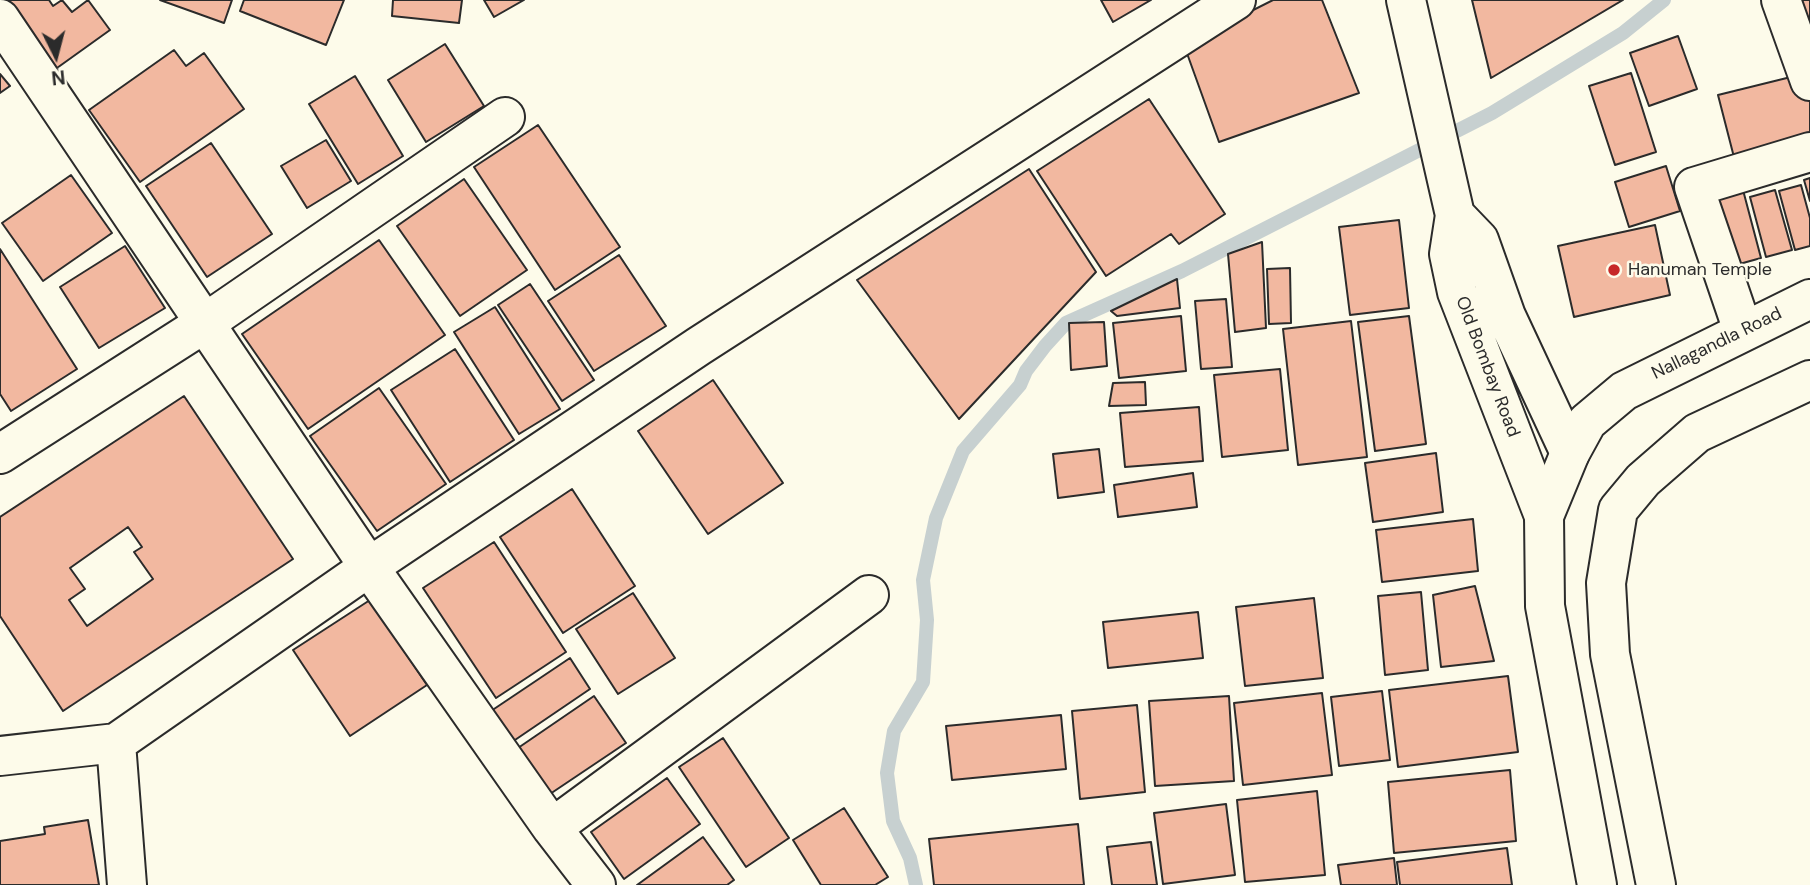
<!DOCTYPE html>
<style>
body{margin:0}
#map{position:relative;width:1810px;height:885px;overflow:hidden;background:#fdfbea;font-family:"DM Sans",sans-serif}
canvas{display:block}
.north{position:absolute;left:21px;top:21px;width:70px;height:70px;-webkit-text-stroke:5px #fdfbea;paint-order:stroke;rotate:174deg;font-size:19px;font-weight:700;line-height:28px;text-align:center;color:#2b2b2b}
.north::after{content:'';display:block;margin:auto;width:24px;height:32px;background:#2b2b2b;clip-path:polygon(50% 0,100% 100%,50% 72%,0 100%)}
</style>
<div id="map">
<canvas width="1810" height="885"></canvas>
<div class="north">N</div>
</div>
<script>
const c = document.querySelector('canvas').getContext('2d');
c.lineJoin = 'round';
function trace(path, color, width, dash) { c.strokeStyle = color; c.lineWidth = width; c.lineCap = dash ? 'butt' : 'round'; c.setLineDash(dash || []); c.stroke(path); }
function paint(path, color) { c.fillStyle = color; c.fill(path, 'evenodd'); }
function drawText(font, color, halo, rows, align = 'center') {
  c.font = font + ' "DM Sans",sans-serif'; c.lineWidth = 5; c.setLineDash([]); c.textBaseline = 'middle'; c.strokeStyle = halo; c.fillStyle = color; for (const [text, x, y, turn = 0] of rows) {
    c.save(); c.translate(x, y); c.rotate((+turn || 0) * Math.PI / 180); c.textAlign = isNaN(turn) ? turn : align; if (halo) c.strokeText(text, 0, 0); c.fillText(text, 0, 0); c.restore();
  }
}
trace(new Path2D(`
 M 916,885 L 910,858 L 893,821 L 887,773 L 894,731 L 923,682 L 927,620 L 923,580 L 936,518 L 963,451 L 1020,385 L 1026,371 L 1045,346 L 1066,323 L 1182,271 L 1492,113 L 1623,33 L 1664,0`), '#c7d0d0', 14);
const building = new Path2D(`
 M 11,0 L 49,0 L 53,6 L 62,0 L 72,12 L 88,0 L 110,30 L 50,73 L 2,6 Z
 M 160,0 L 232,0 L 224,23 Z
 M 244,0 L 344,0 L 326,45 L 240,11 Z
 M 393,0 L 462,0 L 459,23 L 392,16 Z
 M 484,0 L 524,0 L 494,17 Z
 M 1101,0 L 1151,0 L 1113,22 Z
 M 1273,0 L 1322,0 L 1359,93 L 1219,142 L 1184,45 Z
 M 1472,0 L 1623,0 L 1491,78 Z
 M 1793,0 L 1810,0 L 1810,26 Z
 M 1678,36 L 1697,89 L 1649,106 L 1630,53 Z
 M 445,44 L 484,106 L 426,142 L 388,80 Z
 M 174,50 L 186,66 L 204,53 L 244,109 L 140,182 L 89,110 Z
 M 1631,73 L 1656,152 L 1615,165 L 1589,86 Z
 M 0,74 L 10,86 L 0,93 Z
 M 1803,74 L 1810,102 L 1810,146 L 1736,165 L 1718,95 Z
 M 355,76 L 403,156 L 358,184 L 309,104 Z
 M 1149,99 L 1225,214 L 1179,244 L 1171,234 L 1106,276 L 1037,171 Z
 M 538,125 L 620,247 L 555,290 L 474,167 Z
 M 326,140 L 351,181 L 307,208 L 281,166 Z
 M 211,143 L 272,234 L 207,277 L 146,186 Z
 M 1666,166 L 1680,211 L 1629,227 L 1615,182 Z
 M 1029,169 L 1096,272 L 959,419 L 857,280 Z
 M 71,175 L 112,233 L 43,281 L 2,223 Z
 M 1810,178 L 1810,201 L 1804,180 Z
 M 464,179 L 527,270 L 460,316 L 397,226 Z
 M 1801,185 L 1810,218 L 1810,246 L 1795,250 L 1779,191 Z
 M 1743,190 L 1761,258 L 1725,268 L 1706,199 Z
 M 1775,190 L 1792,250 L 1766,257 L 1750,197 Z
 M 1399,220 L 1409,308 L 1350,315 L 1339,227 Z
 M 1655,225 L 1670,295 L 1574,317 L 1558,246 Z
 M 379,240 L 445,335 L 308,429 L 242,334 Z
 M 1262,242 L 1266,328 L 1235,332 L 1228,254 Z
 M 125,246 L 165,308 L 99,348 L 60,287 Z
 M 0,249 L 77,369 L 11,411 L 0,394 Z
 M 619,255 L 666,326 L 594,371 L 548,301 Z
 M 1290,268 L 1291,323 L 1269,324 L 1267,269 Z
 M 1177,279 L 1180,308 L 1117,316 L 1111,311 Z
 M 530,284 L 594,380 L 562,401 L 498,305 Z
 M 1226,299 L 1232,367 L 1201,369 L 1195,301 Z
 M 495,307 L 560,409 L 519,434 L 454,332 Z
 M 1181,316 L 1186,371 L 1119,378 L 1113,323 Z
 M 1409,316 L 1426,444 L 1375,451 L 1358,322 Z
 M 1351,321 L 1367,457 L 1298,465 L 1283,329 Z
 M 1104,322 L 1107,366 L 1071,370 L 1069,323 Z
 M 455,349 L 514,440 L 450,482 L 391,390 Z
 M 1280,369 L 1288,450 L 1222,457 L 1214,375 Z
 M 713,380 L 783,483 L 708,534 L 638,431 Z
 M 1145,382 L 1146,405 L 1109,406 L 1113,383 Z
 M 379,388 L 446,484 L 377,531 L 310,436 Z
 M 184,396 L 293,559 L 63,711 L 0,616 L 0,517 ZM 128,527 L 142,547 L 134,552 L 153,579 L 87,626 L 69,600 L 85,589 L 70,568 Z
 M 1199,407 L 1203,461 L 1125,467 L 1120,413 Z
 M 1099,449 L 1104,492 L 1058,498 L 1053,454 Z
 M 1436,453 L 1443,512 L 1373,522 L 1365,463 Z
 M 1193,473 L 1197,507 L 1118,517 L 1114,485 Z
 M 572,489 L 635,586 L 563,633 L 500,537 Z
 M 1473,519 L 1478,571 L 1382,582 L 1376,530 Z
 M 494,542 L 566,652 L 496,698 L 423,588 Z
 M 1475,586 L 1494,661 L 1441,667 L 1433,595 Z
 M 1421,592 L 1428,670 L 1385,675 L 1378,596 Z
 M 633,593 L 675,658 L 618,694 L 576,629 Z
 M 1314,598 L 1323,678 L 1245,686 L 1236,607 Z
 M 370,600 L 427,685 L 350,736 L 293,650 Z
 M 1198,612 L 1203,658 L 1108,668 L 1103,622 Z
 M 570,658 L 590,689 L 512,742 L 491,711 Z
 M 1508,676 L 1518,752 L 1398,767 L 1389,690 Z
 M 1382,691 L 1390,760 L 1339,766 L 1331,697 Z
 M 1322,693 L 1332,775 L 1243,785 L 1234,703 Z
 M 594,696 L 626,743 L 550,794 L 518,748 Z
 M 1229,696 L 1234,781 L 1155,786 L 1149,701 Z
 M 1137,705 L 1145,792 L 1080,799 L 1072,711 Z
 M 1061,715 L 1066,769 L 952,780 L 946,726 Z
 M 723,738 L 789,838 L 746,867 L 679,767 Z
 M 1510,770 L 1516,841 L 1394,853 L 1388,782 Z
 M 667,778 L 700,824 L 624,879 L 591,832 Z
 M 1317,791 L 1325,875 L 1245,882 L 1237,800 Z
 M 1226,804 L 1235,875 L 1163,884 L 1154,813 Z
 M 844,808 L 888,877 L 875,885 L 821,885 L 793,840 Z
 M 88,820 L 99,885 L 0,885 L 0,841 L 45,834 L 44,827 Z
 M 1078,824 L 1084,885 L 934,885 L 929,839 Z
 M 703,837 L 734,880 L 727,885 L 637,885 Z
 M 1151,842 L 1157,885 L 1112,885 L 1107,847 Z
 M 1507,848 L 1512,885 L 1400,885 L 1397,862 Z
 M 1394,858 L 1397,885 L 1341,885 L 1338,865 Z`);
paint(building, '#f2b8a0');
trace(building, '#2b2b2b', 2);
const minor = new Path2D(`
 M 1781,0 L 1810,81
 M 0,19 L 369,567 L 552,828 L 596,885
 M 1743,331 L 1694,187 L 1810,152
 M 0,454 L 205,323 L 505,117
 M 116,743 L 369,567 L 699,346 L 1236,0
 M 0,756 L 116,743 L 127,885
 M 552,828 L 869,595`);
const secondary = new Path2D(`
 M 1406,0 L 1455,215 L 1449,254 L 1457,292 L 1544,516
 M 1455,215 L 1479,240 L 1506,316 L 1570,453`);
const primary = new Path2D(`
 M 1597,885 L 1545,606 L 1544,516 L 1570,453 L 1587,422 L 1624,391 L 1810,299
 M 1656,885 L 1610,654 L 1606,583 L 1618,510 L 1643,480 L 1697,433 L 1810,380`);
trace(minor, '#2b2b2b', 42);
trace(secondary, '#2b2b2b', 42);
trace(primary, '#2b2b2b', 42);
trace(minor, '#fdfbea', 38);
trace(secondary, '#fdfbea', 38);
trace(primary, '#fdfbea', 38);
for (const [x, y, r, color] of [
 [1614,270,7,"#c62828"]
]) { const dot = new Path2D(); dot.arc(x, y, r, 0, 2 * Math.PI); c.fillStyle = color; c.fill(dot); trace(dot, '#fdfbea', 2.5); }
drawText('18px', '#2b2b2b', '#fdfbea', [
 ["Hanuman Temple",1628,270]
], 'left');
drawText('18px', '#2b2b2b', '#fdfbea', [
 ["Nallagandla Road",1717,344,-26],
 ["Old Bombay Road",1487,367,69]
]);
</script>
